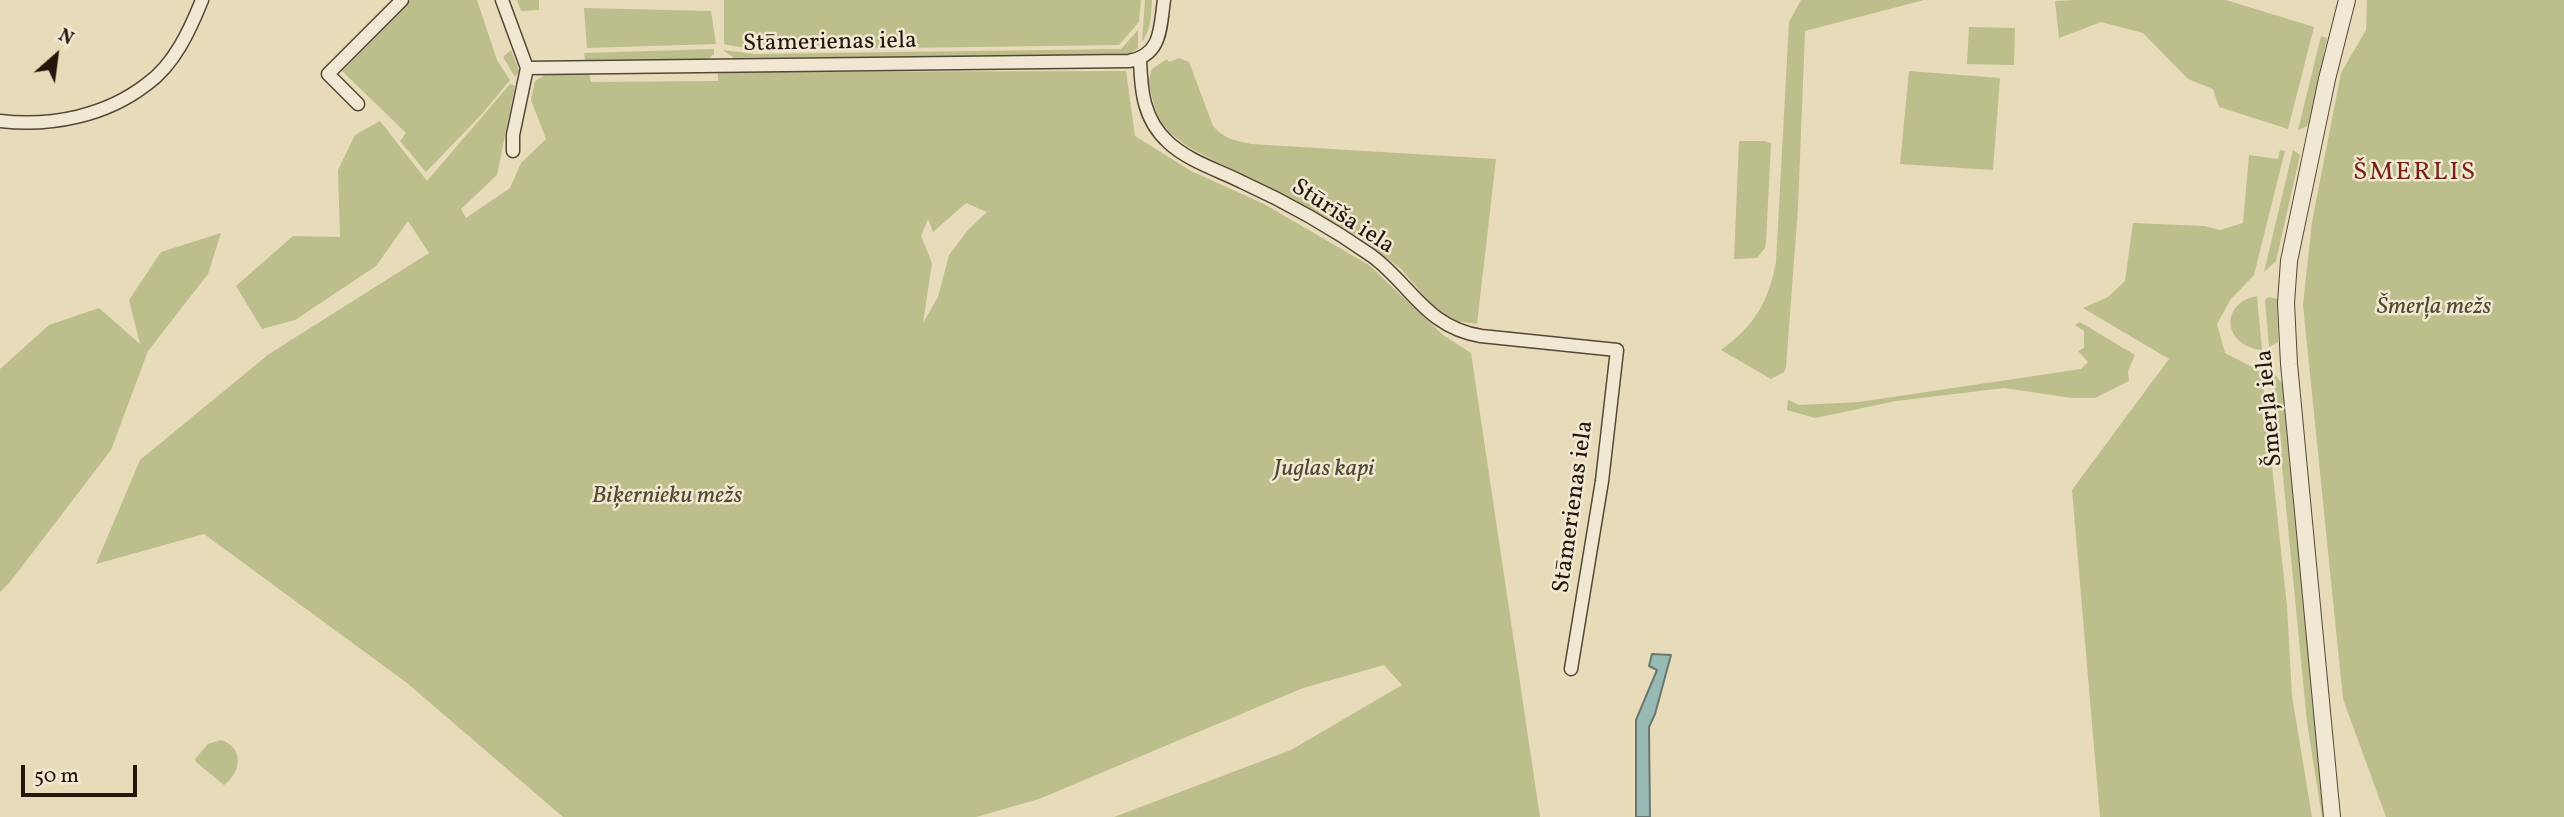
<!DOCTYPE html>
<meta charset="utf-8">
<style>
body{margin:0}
#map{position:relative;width:2564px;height:817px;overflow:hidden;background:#e8dbb9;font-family:Vollkorn,serif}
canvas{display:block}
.north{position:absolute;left:21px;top:21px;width:70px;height:70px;-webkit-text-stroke:5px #f0e8d2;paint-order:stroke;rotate:28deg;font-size:19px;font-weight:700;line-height:28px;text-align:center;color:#23160c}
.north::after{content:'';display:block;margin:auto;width:24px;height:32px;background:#23160c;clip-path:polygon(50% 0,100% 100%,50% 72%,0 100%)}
.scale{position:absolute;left:21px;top:765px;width:116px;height:32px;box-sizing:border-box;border:4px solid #23160c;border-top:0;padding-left:9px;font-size:21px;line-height:24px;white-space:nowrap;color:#23160c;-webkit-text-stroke:5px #f0e8d2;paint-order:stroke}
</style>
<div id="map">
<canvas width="2564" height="817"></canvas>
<div class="north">N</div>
<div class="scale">50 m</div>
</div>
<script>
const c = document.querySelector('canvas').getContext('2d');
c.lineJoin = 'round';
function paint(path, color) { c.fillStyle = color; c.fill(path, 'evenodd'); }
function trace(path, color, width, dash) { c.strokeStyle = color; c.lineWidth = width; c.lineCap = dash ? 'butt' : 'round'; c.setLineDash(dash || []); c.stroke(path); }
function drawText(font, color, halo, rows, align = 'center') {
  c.font = font + ' Vollkorn,serif'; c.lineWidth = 5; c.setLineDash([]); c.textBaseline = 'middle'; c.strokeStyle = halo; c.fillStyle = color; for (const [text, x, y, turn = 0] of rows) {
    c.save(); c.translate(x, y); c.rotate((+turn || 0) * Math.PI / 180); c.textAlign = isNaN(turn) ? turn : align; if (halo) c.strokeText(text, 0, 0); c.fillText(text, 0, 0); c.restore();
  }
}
paint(new Path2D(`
 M 411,0 L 477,0 L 497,60 L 510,80 L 483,113 L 426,172 L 400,141 L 406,133 L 342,71 Z
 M 517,0 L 539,0 L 539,10 L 521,11 Z
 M 724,0 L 1141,0 L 1139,22 L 1119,45 L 755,50 L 724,44 Z
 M 1145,0 L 1152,0 C 1151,15 1151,30 1142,42 Z
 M 1801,0 L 1924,0 L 1805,31 L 1798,208 L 1786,367 L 1784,372 L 1771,379 L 1721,350 C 1755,325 1768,303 1776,262 L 1789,22 Z
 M 2076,0 L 2226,0 L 2314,27 L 2288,129 L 2219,107 L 2213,89 L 2188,79 L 2143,33 L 2101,22 L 2059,38 L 2055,1 Z
 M 2367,0 L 2564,0 L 2564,817 L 2386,817 L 2343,699 L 2303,305 L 2312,222 L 2341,73 L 2366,30 Z
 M 584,8 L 711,11 L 716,44 L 587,48 Z
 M 1969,27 L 2015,28 L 2014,65 L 1967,64 Z
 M 1138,30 L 1138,48 L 1131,53 L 1117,56 L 734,58 L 723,50 L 754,54 L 1121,49 Z
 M 2321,36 L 2327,38 L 2310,121 L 2306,127 L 2298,130 Z
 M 714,49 L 714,54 L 708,59 L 585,60 L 584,53 Z
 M 511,50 L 519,71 L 515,77 L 503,57 Z
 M 1179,58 L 1189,62 L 1213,126 C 1223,138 1236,141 1251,144 L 1496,159 L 1477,324 L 1455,321 L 1431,304 L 1401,269 L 1364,240 L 1317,213 L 1188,147 L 1169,132 L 1157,116 L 1148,81 L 1152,69 L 1167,59 L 1169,62 Z
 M 1126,71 L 1135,136 L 1191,171 L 1264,204 L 1369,265 L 1443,335 L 1471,353 L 1540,817 L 1114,817 L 1291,750 L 1402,685 L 1384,665 L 1303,688 L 1039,799 L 976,817 L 563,817 L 407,683 L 204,534 L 96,564 L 140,460 L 269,354 L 429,253 L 408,221 L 376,266 L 295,320 L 262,329 L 236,286 L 293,236 L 340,237 L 338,170 L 355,135 L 380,121 L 427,181 L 510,84 L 515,86 L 497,175 L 461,209 L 466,218 L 510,188 L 521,163 L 546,139 L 531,100 L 535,81 L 545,75 L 589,73 L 591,82 L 718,81 L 718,72 ZM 966,203 L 987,212 L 968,230 L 949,255 L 938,297 L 923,323 L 932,263 L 921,236 L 928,219 L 933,232 Z
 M 1909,71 L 2000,78 L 1993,170 L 1900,164 Z
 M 1739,141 L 1764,141 L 1771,143 L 1766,242 L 1765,248 L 1757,258 L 1734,259 Z
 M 2280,150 L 2285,151 L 2254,275 L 2231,299 L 2217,324 L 2225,353 L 2262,372 L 2287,607 L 2292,696 L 2312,817 L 2100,817 L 2072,490 L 2169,359 L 2083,308 L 2108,297 L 2125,281 L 2133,223 L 2204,226 L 2220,230 L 2243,223 L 2249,155 L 2278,159 Z
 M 2293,150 L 2300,155 L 2276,261 L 2264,272 Z
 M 221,233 L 208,274 L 148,351 L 111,450 L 10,582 L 0,592 L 0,369 L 49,325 L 99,308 L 140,344 L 129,300 L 161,252 Z
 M 2257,296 L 2262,350 C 2221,345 2221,302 2257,296 Z
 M 2269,297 L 2277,299 L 2278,342 L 2269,347 L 2265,300 Z
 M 2080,322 L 2135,355 L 2128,371 L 2129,381 L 2095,398 L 2072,398 L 2004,388 L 1896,401 L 1815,418 L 1787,410 L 1788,400 L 1799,405 L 1859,402 L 2081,369 L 2088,362 L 2078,351 L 2084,348 L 2084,331 L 2075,325 Z
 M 2273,373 L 2283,384 L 2327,817 L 2322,817 L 2307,722 Z
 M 221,740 C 244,747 242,772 224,785 L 196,762 L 195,759 L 208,744 Z`), '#bcbe8b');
const water = new Path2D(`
 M 1652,654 L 1671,655 L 1655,714 L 1649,727 L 1650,817 L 1636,817 L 1636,720 L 1657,670 L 1649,666 Z`);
paint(water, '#98bab5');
trace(water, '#697871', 2);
const minor = new Path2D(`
 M 502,0 L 527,68
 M 1140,59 C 1141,90 1143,119 1168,142 C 1188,161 1218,170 1242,182 C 1286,202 1332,228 1372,256 C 1412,286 1426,327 1481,336 L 1617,350 L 1602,481 L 1571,669
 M 527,68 L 1129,61 C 1162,55 1160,28 1164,0
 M 358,104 L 328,74 L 402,0
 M 0,121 C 51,127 106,116 147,84 C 174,65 190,30 202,0
 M 513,151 L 513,135 L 527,68`);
const tertiary = new Path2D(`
 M 2332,817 L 2289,364 L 2286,303 L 2289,261 L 2327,79 L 2347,0`);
trace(minor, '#544737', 15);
trace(tertiary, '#544737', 18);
trace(minor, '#f0e8d2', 12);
trace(tertiary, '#f0e8d2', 16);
drawText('24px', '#23160c', '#f0e8d2', [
 ["Stāmerienas iela",830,44,-1],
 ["Stūrīša iela",1342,218,33],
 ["Šmerļa iela",2271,408,-95],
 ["Stāmerienas iela",1575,507,-82]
]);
drawText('italic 24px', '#514832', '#f0e8d2', [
 ["Šmerļa mežs",2434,309],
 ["Juglas kapi",1324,471],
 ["Biķernieku mežs",667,498]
]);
c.letterSpacing = '2px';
drawText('26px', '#7a1f14', '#f0e8d2', [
 ["ŠMERLIS",2415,174]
]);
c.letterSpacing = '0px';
</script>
